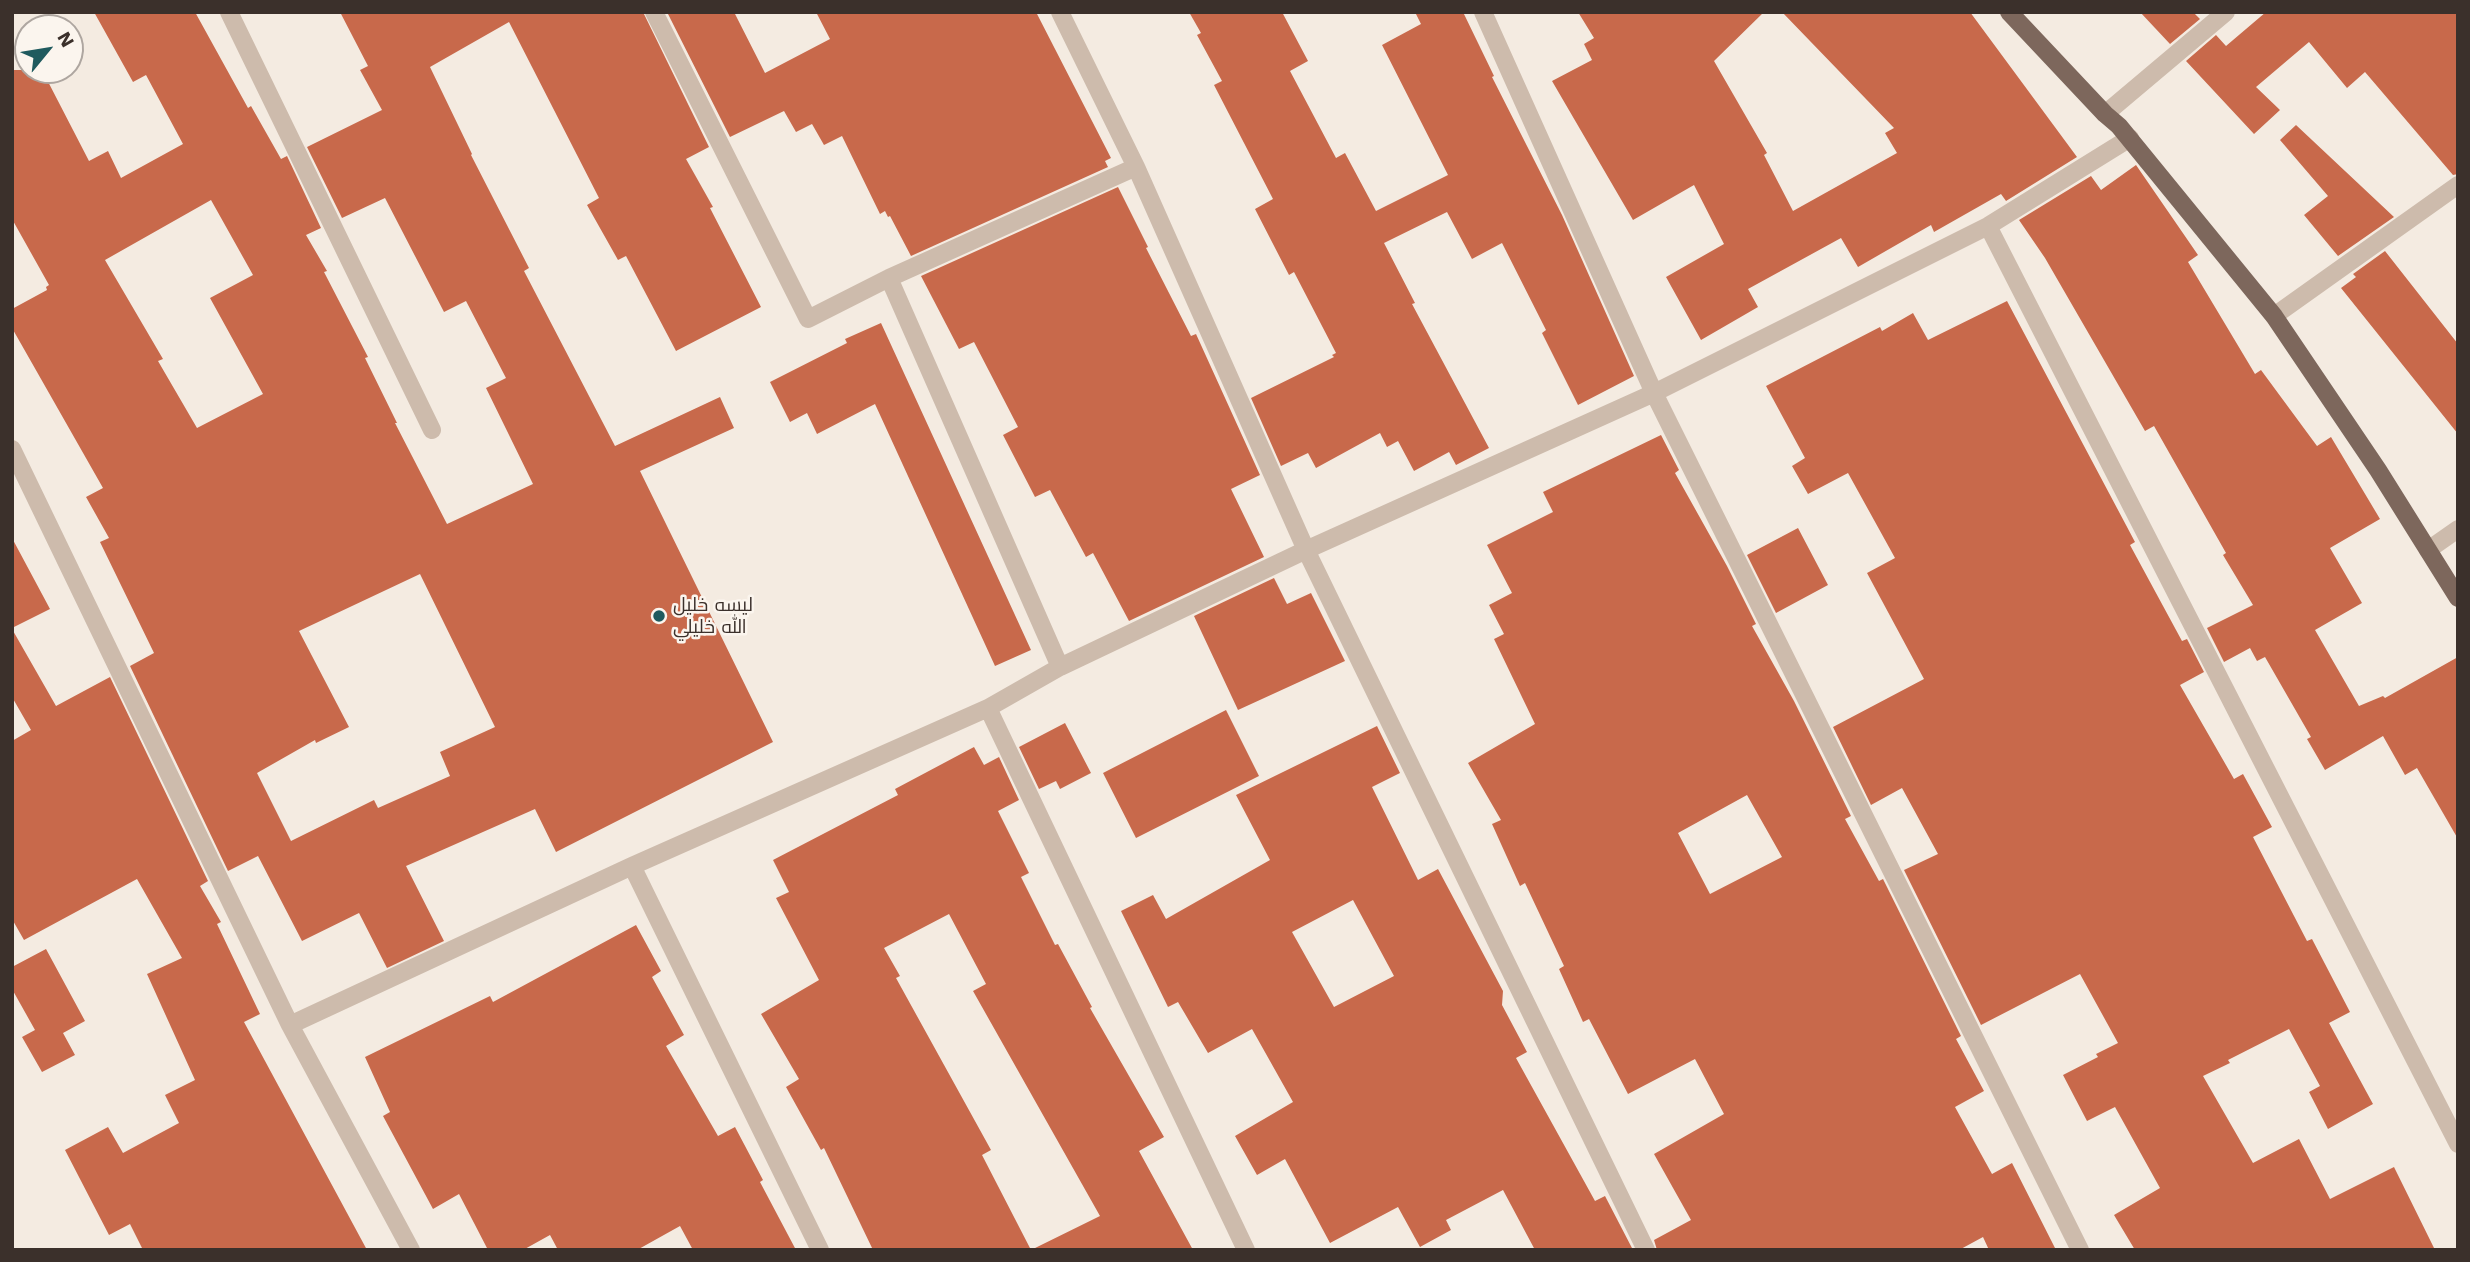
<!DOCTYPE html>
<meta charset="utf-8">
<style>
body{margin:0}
#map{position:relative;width:2470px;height:1262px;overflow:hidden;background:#f4ebe1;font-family:"Work Sans",sans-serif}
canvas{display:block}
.frame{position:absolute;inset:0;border:14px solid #3b302b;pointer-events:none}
.north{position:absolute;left:14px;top:14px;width:70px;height:70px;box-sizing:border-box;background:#fbf5ee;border:2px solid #aea6a0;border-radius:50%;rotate:60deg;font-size:19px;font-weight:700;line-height:28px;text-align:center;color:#3b302b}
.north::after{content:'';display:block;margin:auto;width:24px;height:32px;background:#1f5a5e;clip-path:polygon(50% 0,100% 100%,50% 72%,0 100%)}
</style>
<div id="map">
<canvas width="2470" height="1262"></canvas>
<div class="frame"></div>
<div class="north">N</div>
</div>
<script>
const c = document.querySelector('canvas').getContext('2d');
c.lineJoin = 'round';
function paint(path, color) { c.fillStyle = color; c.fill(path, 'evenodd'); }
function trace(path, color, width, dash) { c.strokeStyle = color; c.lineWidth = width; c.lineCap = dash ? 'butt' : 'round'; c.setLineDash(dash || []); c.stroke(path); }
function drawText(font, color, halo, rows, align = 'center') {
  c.font = font + ' "Work Sans",Cairo,sans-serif'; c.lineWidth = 5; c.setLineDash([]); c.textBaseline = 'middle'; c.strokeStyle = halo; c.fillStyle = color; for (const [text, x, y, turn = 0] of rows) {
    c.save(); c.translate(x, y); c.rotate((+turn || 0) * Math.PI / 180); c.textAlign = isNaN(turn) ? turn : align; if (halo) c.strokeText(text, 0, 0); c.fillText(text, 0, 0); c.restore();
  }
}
paint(new Path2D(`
 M 94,12 L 195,12 L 248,108 L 251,106 L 281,159 L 287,156 L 321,228 L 306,235 L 327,271 L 324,272 L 368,357 L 365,358 L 397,423 L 395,423 L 447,524 L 533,484 L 486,388 L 506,378 L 466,301 L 444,312 L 385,198 L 342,218 L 307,147 L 382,110 L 360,70 L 368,66 L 340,12 L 643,12 L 709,147 L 686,159 L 713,207 L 710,208 L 761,307 L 676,351 L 626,256 L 618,260 L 587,205 L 599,198 L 509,22 L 430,67 L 472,154 L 471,155 L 529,268 L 524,271 L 615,446 L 720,397 L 734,428 L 640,471 L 773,742 L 556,852 L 535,809 L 406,866 L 444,941 L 387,968 L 359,913 L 302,941 L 258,856 L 228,871 L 130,666 L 154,653 L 100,542 L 109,538 L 86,497 L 103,488 L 12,328 L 12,309 L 47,290 L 46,287 L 49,285 L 12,219 L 12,70 L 42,70 L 89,161 L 108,151 L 121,178 L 183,144 L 146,75 L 133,82 ZM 211,200 L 253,275 L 210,298 L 263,394 L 197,428 L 158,361 L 163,359 L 105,260 ZM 420,574 L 495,727 L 440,752 L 450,776 L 378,808 L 374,800 L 291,841 L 257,773 L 315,740 L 316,743 L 349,727 L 299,631 Z
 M 667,12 L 734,12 L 765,73 L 830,39 L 816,12 L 1036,12 L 1111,158 L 1105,161 L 1108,167 L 911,256 L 890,216 L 888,217 L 885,211 L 880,214 L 842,136 L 824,145 L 812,124 L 796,132 L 784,111 L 730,137 Z
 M 1189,12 L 1282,12 L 1308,61 L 1290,71 L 1336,158 L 1345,153 L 1376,211 L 1448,175 L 1382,45 L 1421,24 L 1415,12 L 1463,12 L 1494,76 L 1492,77 L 1562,215 L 1634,376 L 1578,405 L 1542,333 L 1546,330 L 1502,243 L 1472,259 L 1447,212 L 1384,243 L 1415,303 L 1412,304 L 1489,448 L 1456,465 L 1449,452 L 1414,471 L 1398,441 L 1387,447 L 1380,433 L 1316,468 L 1308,453 L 1281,466 L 1251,398 L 1334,357 L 1332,355 L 1336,353 L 1294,272 L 1289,275 L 1255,209 L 1273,199 L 1214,85 L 1222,81 L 1197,35 L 1201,33 Z
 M 1578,12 L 1764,12 L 1714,61 L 1767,153 L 1764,155 L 1793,211 L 1897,153 L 1885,133 L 1894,128 L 1782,12 L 1970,12 L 2077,157 L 2006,201 L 2001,194 L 1934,232 L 1931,225 L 1858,267 L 1841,238 L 1748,289 L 1758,307 L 1701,340 L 1666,277 L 1724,244 L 1694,185 L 1633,220 L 1552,81 L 1592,60 L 1584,44 L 1594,38 Z
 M 2140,12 L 2193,12 L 2200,19 L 2170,44 Z
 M 2266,12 L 2458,12 L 2458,174 L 2453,175 L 2365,72 L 2347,88 L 2309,42 L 2256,87 L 2280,110 L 2254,134 L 2186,61 L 2216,35 L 2226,46 Z
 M 2296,125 L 2394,217 L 2338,256 L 2304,215 L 2328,196 L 2280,140 Z
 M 2136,165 L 2198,255 L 2188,262 L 2255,374 L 2261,370 L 2317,446 L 2331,437 L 2380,519 L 2330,548 L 2362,603 L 2315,630 L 2359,706 L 2383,696 L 2385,698 L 2458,657 L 2458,839 L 2417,768 L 2405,775 L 2383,736 L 2325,770 L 2307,739 L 2311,737 L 2265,657 L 2257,661 L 2250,648 L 2224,662 L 2207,628 L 2253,605 L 2223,555 L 2226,553 L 2154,426 L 2145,431 L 2045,258 L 2019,220 L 2091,176 L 2101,190 Z
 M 1118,187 L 1148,247 L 1146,248 L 1191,336 L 1196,334 L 1260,475 L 1231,489 L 1264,557 L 1129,621 L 1093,553 L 1086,557 L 1050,490 L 1035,497 L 1003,435 L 1018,427 L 974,342 L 959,349 L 921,276 Z
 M 2385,251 L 2458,344 L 2458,434 L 2341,288 L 2356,277 L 2353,274 Z
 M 2007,301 L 2135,542 L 2130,545 L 2182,641 L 2187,639 L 2204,672 L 2180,685 L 2234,779 L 2243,774 L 2272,827 L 2253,837 L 2307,941 L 2312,939 L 2350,1012 L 2329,1023 L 2373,1104 L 2328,1129 L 2309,1092 L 2320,1086 L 2289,1029 L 2228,1060 L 2230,1063 L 2203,1076 L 2253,1163 L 2299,1139 L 2330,1199 L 2394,1167 L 2435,1250 L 2135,1250 L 2114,1215 L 2160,1188 L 2115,1107 L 2087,1121 L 2063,1075 L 2098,1057 L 2096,1054 L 2118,1043 L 2080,974 L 1981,1025 L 1904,870 L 1938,854 L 1902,788 L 1871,805 L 1833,727 L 1924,679 L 1867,573 L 1895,558 L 1848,473 L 1808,494 L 1792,466 L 1805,458 L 1766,386 L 1880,327 L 1882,331 L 1913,313 L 1928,340 Z
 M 881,323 L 1031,650 L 995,666 L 875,404 L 817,434 L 807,413 L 790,422 L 770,382 L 847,343 L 845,339 Z
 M 1661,435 L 1679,470 L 1675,473 L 1727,566 L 1756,624 L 1752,626 L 1794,701 L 1851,816 L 1845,819 L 1879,881 L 1883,879 L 1961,1036 L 1956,1039 L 1984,1091 L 1955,1107 L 1992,1174 L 2012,1163 L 2056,1250 L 1989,1250 L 1983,1237 L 1959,1250 L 1657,1250 L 1654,1240 L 1691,1220 L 1654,1154 L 1724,1114 L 1695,1059 L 1628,1094 L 1589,1019 L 1583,1022 L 1559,969 L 1564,966 L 1525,883 L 1520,886 L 1492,824 L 1501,820 L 1468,763 L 1535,724 L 1494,639 L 1504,634 L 1489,605 L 1512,593 L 1487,545 L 1553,512 L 1543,492 ZM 1747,795 L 1782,857 L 1710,894 L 1678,833 Z
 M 1798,528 L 1828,585 L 1776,613 L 1747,555 Z
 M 12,538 L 50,609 L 12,628 Z
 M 1274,578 L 1287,604 L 1311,593 L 1345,661 L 1238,710 L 1194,616 Z
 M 12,629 L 56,706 L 110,677 L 208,881 L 200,886 L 221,922 L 217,924 L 260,1014 L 244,1022 L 367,1250 L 143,1250 L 130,1224 L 109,1235 L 65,1150 L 108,1127 L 123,1153 L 179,1123 L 165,1095 L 195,1080 L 147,974 L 182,958 L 137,879 L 24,940 L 12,919 L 12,741 L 31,730 L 12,697 Z
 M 1226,710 L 1259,776 L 1136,838 L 1103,773 Z
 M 1065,723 L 1091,773 L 1060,789 L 1056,781 L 1039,789 L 1019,747 Z
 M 1377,726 L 1400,773 L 1372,787 L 1418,880 L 1438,869 L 1503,991 L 1502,1005 L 1527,1052 L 1516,1058 L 1595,1201 L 1605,1196 L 1633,1250 L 1535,1250 L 1503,1190 L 1446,1220 L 1451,1230 L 1420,1247 L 1398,1207 L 1330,1243 L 1285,1159 L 1257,1175 L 1235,1136 L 1293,1102 L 1252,1029 L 1208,1053 L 1178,1002 L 1168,1007 L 1121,911 L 1153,895 L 1166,919 L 1270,860 L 1236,795 ZM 1353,900 L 1394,976 L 1334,1007 L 1292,932 Z
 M 974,747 L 984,765 L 999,757 L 1019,800 L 998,811 L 1029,873 L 1021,877 L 1055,945 L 1058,944 L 1092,1007 L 1090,1008 L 1164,1137 L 1139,1151 L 1193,1250 L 1031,1250 L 1100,1216 L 973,991 L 986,984 L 949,914 L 884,948 L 900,976 L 896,978 L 991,1150 L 982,1155 L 1031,1250 L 873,1250 L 824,1148 L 821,1150 L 786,1087 L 799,1079 L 761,1014 L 819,980 L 776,898 L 789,892 L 773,860 L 898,795 L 895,789 Z
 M 636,925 L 661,971 L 652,977 L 684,1035 L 666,1046 L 718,1136 L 735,1127 L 763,1180 L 760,1182 L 796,1250 L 693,1250 L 680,1226 L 637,1250 L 558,1250 L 550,1235 L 523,1250 L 488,1250 L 459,1194 L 433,1209 L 383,1116 L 390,1112 L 365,1057 L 490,996 L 493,1002 Z
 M 46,949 L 85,1021 L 63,1033 L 75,1055 L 42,1072 L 22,1037 L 35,1030 L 12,989 L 12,967 Z`), '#c8694b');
trace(new Path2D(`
 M 229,12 L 432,430
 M 654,12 L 808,319 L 889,278 L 1136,167
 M 1060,12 L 1136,167 L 1306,550 L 1646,1250
 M 1483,12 L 1654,393 L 2080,1250
 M 2105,114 L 2226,12
 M 1988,226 L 2458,1144
 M 889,278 L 1060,667
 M 2274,316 L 2458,185
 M 12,449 L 290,1025 L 411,1250
 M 2428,550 L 2458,529
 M 988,708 L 1246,1250
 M 632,866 L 820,1250
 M 290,1025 L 632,866 L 988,708 L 1060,667 L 1306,550 L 1654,393 L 1988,226 L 2130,138`), '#cdbbac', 18);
trace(new Path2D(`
 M 2009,12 L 2105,114 L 2119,126 L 2274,316 L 2378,470 L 2458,598`), '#7d675c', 18);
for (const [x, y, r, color] of [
 [659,616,7,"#1f5a5e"]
]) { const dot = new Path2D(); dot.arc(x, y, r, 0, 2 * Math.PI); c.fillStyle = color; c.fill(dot); trace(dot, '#fbf5ee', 2.5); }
drawText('19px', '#3b302b', '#fbf5ee', [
 ["ليسه خليل",673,605],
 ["الله خليلي",673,627]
], 'left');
</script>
